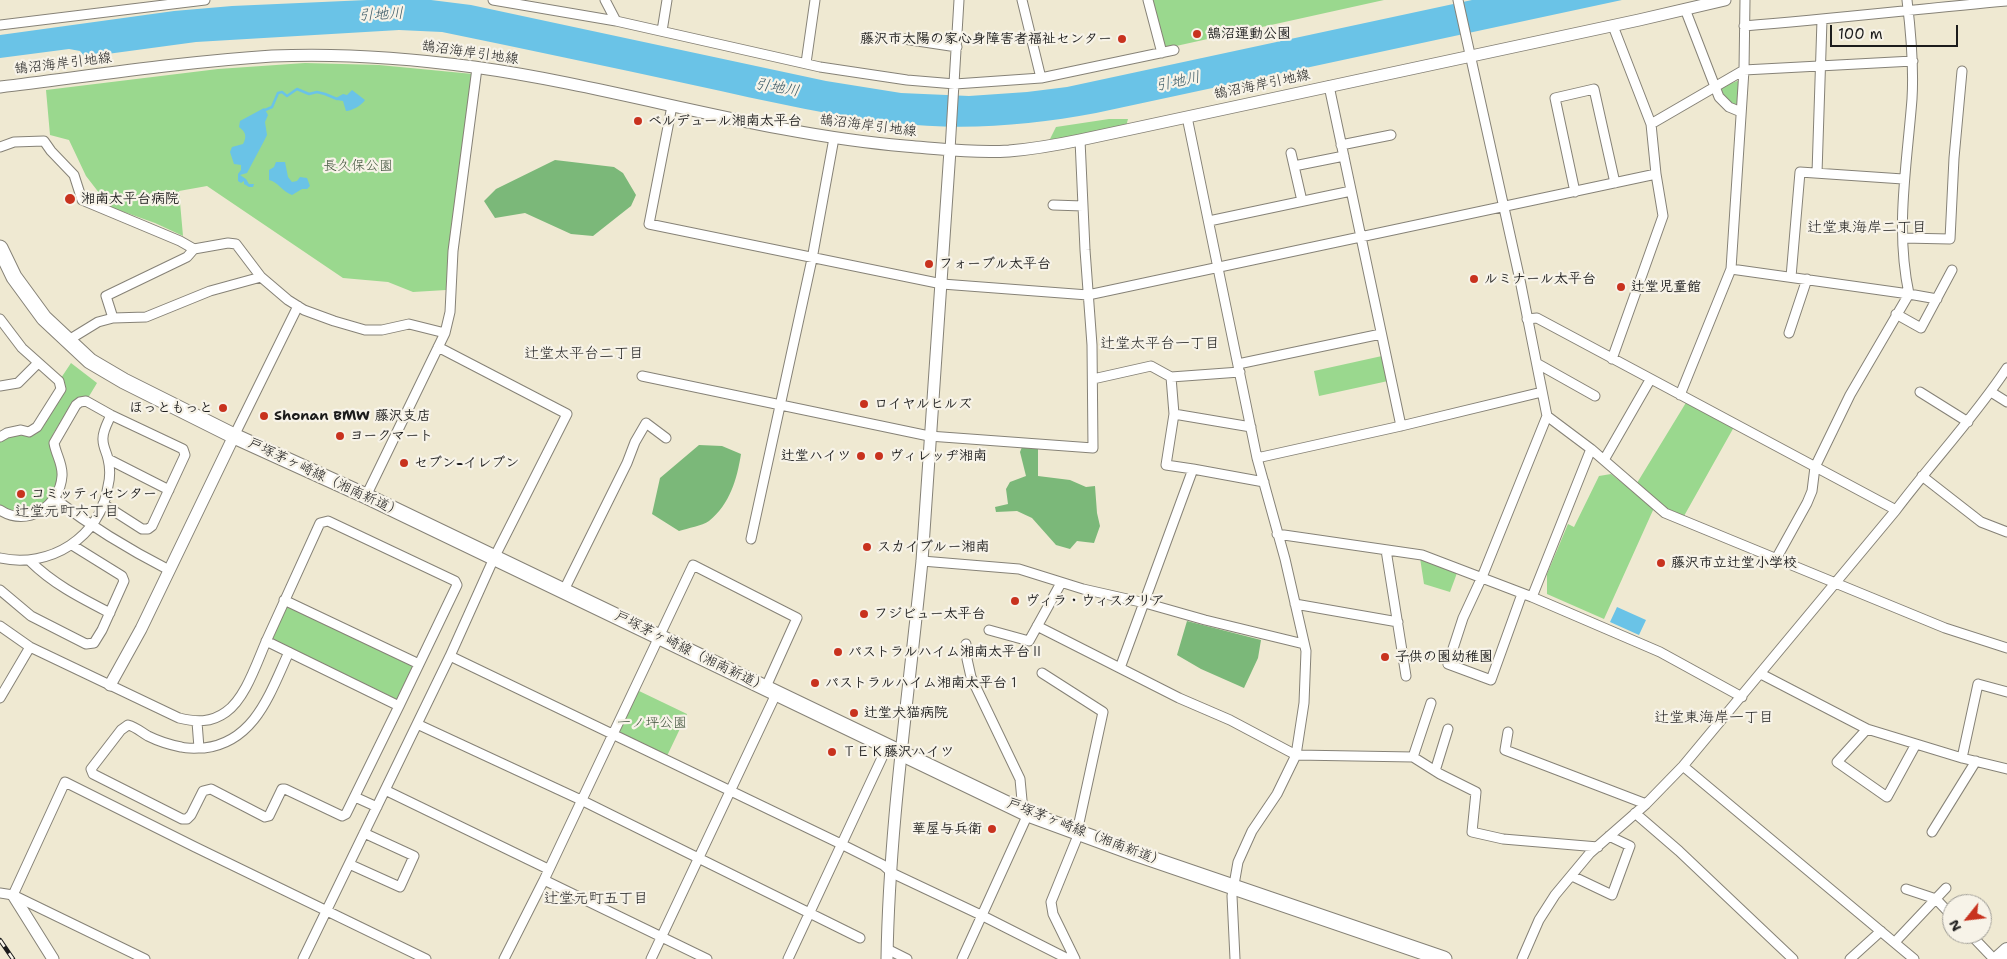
<!DOCTYPE html>
<meta charset="utf-8">
<style>
body{margin:0}
#map{position:relative;width:2007px;height:959px;overflow:hidden;background:#efe9d2;font-family:"Shantell Sans",sans-serif}
canvas{display:block}
.north{position:absolute;left:1942px;top:894px;width:50px;height:50px;box-sizing:border-box;background:#f7f3e8;border:1px solid #9f9d96;border-radius:50%;rotate:241deg;font-size:14px;font-weight:700;line-height:20px;text-align:center;color:#1c1c1c}
.north::after{content:'';display:block;margin:auto;width:18px;height:22px;background:#c8321e;clip-path:polygon(50% 0,100% 100%,50% 72%,0 100%)}
.scale{position:absolute;left:1830px;top:25px;width:128px;height:22px;box-sizing:border-box;border:2px solid #1c1c1c;border-top:0;padding-left:6px;font-size:15px;line-height:18px;white-space:nowrap;color:#1c1c1c;-webkit-text-stroke:4px #f7f3e8;paint-order:stroke}
</style>
<div id="map">
<canvas width="2007" height="959"></canvas>
<div class="north">N</div>
<div class="scale">100 m</div>
</div>
<script>
const c = document.querySelector('canvas').getContext('2d');
c.lineJoin = 'round';
function paint(path, color) { c.fillStyle = color; c.fill(path, 'evenodd'); }
function trace(path, color, width, dash) { c.strokeStyle = color; c.lineWidth = width; c.lineCap = dash ? 'butt' : 'round'; c.setLineDash(dash || []); c.stroke(path); }
function drawText(font, color, halo, rows, align = 'center') {
  c.font = font + ' "Shantell Sans","Klee One",sans-serif'; c.lineWidth = 4.5; c.setLineDash([]); c.textBaseline = 'middle'; c.strokeStyle = halo; c.fillStyle = color; for (const [text, x, y, turn = 0] of rows) {
    c.save(); c.translate(x, y); c.rotate((+turn || 0) * Math.PI / 180); c.textAlign = isNaN(turn) ? turn : align; if (halo) c.strokeText(text, 0, 0); c.fillText(text, 0, 0); c.restore();
  }
}
paint(new Path2D(`
 M 1152,0 L 1384,0 L 1167,48 L 1164,46 Z
 M 305,63 L 379,65 L 473,74 L 451,228 L 446,290 L 413,292 L 388,282 L 343,278 L 207,186 L 179,191 L 183,236 L 155,223 L 110,207 L 86,176 L 69,140 L 50,135 L 46,90 L 218,69 Z
 M 1740,80 L 1739,110 L 1732,107 L 1716,89 Z
 M 1109,119 L 1128,119 L 1125,130 L 1047,145 L 1056,127 Z
 M 1382,356 L 1388,381 L 1319,396 L 1314,371 Z
 M 71,363 L 97,383 L 88,398 L 80,397 L 75,400 L 53,434 L 51,444 L 60,471 L 55,495 L 35,512 L 16,514 L 0,507 L 0,441 L 13,436 L 36,434 L 64,392 L 65,387 L 61,378 Z
 M 1687,401 L 1734,427 L 1684,516 L 1666,509 L 1637,483 Z
 M 1611,474 L 1654,508 L 1604,619 L 1547,594 L 1547,574 L 1568,524 L 1574,527 L 1599,476 Z
 M 1420,558 L 1457,573 L 1450,592 L 1424,584 Z
 M 284,600 L 419,664 L 399,706 L 266,641 Z
 M 637,690 L 687,714 L 667,756 L 617,732 Z`), '#9ad88e');
paint(new Path2D(`
 M 555,160 L 614,167 L 623,173 L 636,195 L 631,206 L 593,236 L 571,234 L 525,213 L 495,218 L 484,201 L 496,189 Z
 M 699,445 L 722,446 L 741,454 C 737,479 730,504 709,521 C 702,526 688,528 679,531 L 652,514 L 660,478 Z
 M 1022,447 L 1038,449 L 1038,476 L 1070,480 L 1086,487 L 1095,486 L 1097,513 L 1100,526 L 1094,543 L 1077,541 L 1070,549 L 1056,545 L 1032,518 L 1017,511 L 996,512 L 995,507 L 1008,504 L 1006,489 L 1010,482 L 1026,476 L 1020,452 Z
 M 1187,621 L 1261,640 L 1258,658 L 1244,688 L 1201,669 L 1177,655 Z`), '#7bb879');
paint(new Path2D(`
 M 367,0 L 431,0 L 471,5 L 826,81 L 901,93 L 969,96 L 1027,92 L 1067,87 L 1472,0 L 1622,0 L 1096,113 C 1037,124 976,130 916,125 C 841,119 767,101 693,85 C 610,67 526,49 442,32 L 399,30 L 196,42 L 85,57 L 80,51 L 69,49 L 0,58 L 0,35 L 174,11 L 232,6 Z
 M 352,90 L 365,100 C 362,105 352,111 346,111 L 343,101 L 337,100 L 336,98 L 343,94 L 347,95 Z
 M 264,108 L 268,115 L 265,122 L 267,135 L 264,141 L 247,173 L 240,175 L 246,179 L 249,184 L 254,184 L 253,187 L 249,187 L 244,184 L 244,181 L 241,183 L 238,181 L 238,174 L 241,170 L 241,165 L 234,164 L 230,152 L 232,147 L 243,144 C 247,137 246,132 239,127 L 240,121 Z
 M 276,162 L 285,162 L 288,177 L 292,182 L 297,181 L 300,177 L 307,178 L 310,186 L 307,189 L 302,189 L 292,195 C 283,192 278,182 269,180 L 269,170 L 274,167 Z
 M 1617,607 L 1646,620 L 1639,635 L 1610,622 Z`), '#6ac3e7');
trace(new Path2D(`
 M 265,110 L 272,107 L 278,93 L 282,92 L 287,96 L 297,89 L 309,94 L 317,92 L 325,94 L 337,99`), '#6ac3e7', 2.5);
const minor = new Path2D(`
 M 493,0 L 616,21 L 820,67 L 907,80 L 955,84 L 1041,78 L 1174,50
 M 605,0 L 616,21
 M 1022,0 L 1041,78
 M 1148,0 L 1162,53
 M 1458,0 L 1520,280 L 1547,416 L 1482,577 L 1463,618 L 1448,664 L 1491,680 L 1522,594
 M 1685,9 L 1719,97 L 1729,107 L 1741,112
 M 0,25 L 205,0
 M 1744,26 C 1832,19 1919,9 2007,1
 M 662,31 L 667,0
 M 904,39 L 957,47
 M 806,63 L 815,0
 M 1329,86 L 1401,426
 M 672,106 L 649,224 L 942,284 L 1088,295 L 1656,174
 M 1187,117 L 1257,458 L 1285,559 L 1306,651 L 1304,703 L 1296,755 L 1277,794 L 1252,831 L 1238,862 L 1232,896 L 1235,959
 M 1651,124 L 1744,70 L 1913,61
 M 1341,145 L 1391,135
 M 0,147 L 14,142 L 44,141 L 51,151 L 74,175 L 82,200 L 180,241 L 194,249 L 228,243 L 236,244 L 261,277 L 288,300 L 304,310 L 334,321 L 365,330 L 382,330 L 409,324 L 445,333
 M 950,150 L 959,0
 M 1291,153 L 1302,201
 M 1294,166 L 1344,156
 M 1817,173 L 1822,20
 M 1575,192 L 1555,98 L 1594,89 L 1615,183
 M 1053,205 L 1083,206
 M 1209,221 L 1351,191
 M 1903,238 L 1950,239 L 1954,158 L 1962,71
 M 1731,269 L 1909,294 L 1937,299
 M 1791,277 L 1800,172 L 1903,179
 M 1896,314 L 1921,328 L 1952,270
 M 113,318 L 106,296 L 187,257 L 194,249
 M 0,319 L 22,348 L 59,381 L 61,389 L 37,427 L 29,432 L 21,430 L 7,433 L 0,437
 M 1527,319 L 1537,318 L 1896,510
 M 1789,333 L 1807,279
 M 67,341 L 98,322 L 113,318 L 146,317 L 210,291 L 261,277
 M 1612,359 L 1663,216 L 1656,174 L 1651,124 L 1613,26
 M 1238,364 L 1381,334
 M 1538,364 L 1595,396
 M 642,376 L 929,436 L 1093,448 L 1092,345 L 1085,250 L 1080,140
 M 1171,377 L 1174,414 L 1166,465 L 1193,469
 M 1093,379 L 1151,366 L 1171,377 L 1240,372
 M 0,386 L 18,383 L 38,363
 M 1920,392 L 1968,422
 M 1991,392 L 2007,402
 M 1680,395 L 1731,269 L 1744,70 L 1745,0
 M 1174,414 L 1251,427
 M 1547,416 L 1591,449 L 1665,513 L 1945,628 L 2007,648
 M 234,436 L 298,306
 M 1257,458 L 1401,426 L 1542,392
 M 108,459 L 169,490
 M 1604,460 L 1650,380
 M 1922,476 L 1981,522 L 2007,532
 M 366,496 L 445,333 L 450,312 L 453,251 L 477,68
 M 55,499 C 92,527 128,549 169,570
 M 0,510 C 27,528 60,506 62,476 C 63,464 56,455 54,443 L 76,405 L 80,402 L 86,401 L 111,415 L 183,449 L 185,455 L 152,526 L 148,529 L 142,529 L 103,504
 M 1277,534 L 1422,555 L 1532,597 L 1660,652 L 1742,697
 M 751,539 L 812,259 L 834,138
 M 1386,550 L 1406,676
 M 0,558 C 50,569 101,537 108,486 C 110,478 110,467 108,459 C 107,453 103,447 103,440 C 102,432 108,422 111,415
 M 1776,559 L 1807,503 L 1812,491 L 1815,467 L 1850,395 L 1909,294 C 1895,229 1907,164 1912,99 C 1914,66 1911,33 1907,0
 M 30,561 C 53,584 81,598 110,613
 M 922,561 L 1019,569 L 1083,589 L 1145,603 L 1205,620 L 1304,644
 M 0,590 L 31,616 L 86,644 L 94,643 L 102,630 L 124,581 L 122,576 L 72,545
 M 564,590 L 627,463 L 635,442 L 646,423 L 666,438
 M 1532,597 L 1591,449
 M 284,600 L 419,664
 M 1295,604 L 1398,622
 M 0,626 L 30,647 L 179,718 C 196,722 211,723 226,712 C 247,697 258,658 269,635 C 286,598 303,561 320,523 L 328,521 L 455,581 L 457,585 L 399,706 L 266,641
 M 1037,626 L 1179,698 L 1230,720 L 1296,755 L 1413,757 L 1440,774 L 1476,792 L 1472,832 L 1503,839 L 1598,847
 M 989,630 L 1029,641 L 1061,583
 M 966,644 L 967,659 L 971,677 L 1020,779 L 1023,811
 M 289,652 C 270,693 255,742 204,748 C 197,748 188,749 181,747 C 171,745 158,741 148,736 C 141,732 136,727 128,725 L 121,730 L 91,769 L 93,774 L 182,819 L 187,819 L 191,815 L 203,791 L 211,789 L 265,817 L 269,816 L 282,789 L 285,789 L 342,816 L 346,814 L 399,706
 M 450,656 L 841,844 L 883,865 L 892,873 L 983,916 L 1068,959
 M 1120,668 L 1193,469 L 1264,482
 M 1042,673 L 1103,712 L 1077,832
 M 1761,674 L 1867,729 L 1962,758 L 2007,769
 M 0,698 L 30,647
 M 197,722 L 199,748
 M 417,724 L 581,800 L 860,938
 M 1867,729 L 1837,762 L 1887,797 L 1916,744
 M 1508,732 L 1505,750 L 1646,804
 M 1413,757 L 1431,703
 M 1962,758 L 1978,684 L 2007,692
 M 1683,766 L 1914,959
 M 1435,771 L 1448,729
 M 385,790 L 548,869
 M 355,797 L 377,807
 M 1635,813 L 1679,851 L 1793,959
 M 1932,832 L 1976,761
 M 349,864 L 400,887 L 414,856 L 364,833
 M 1572,876 L 1612,895 L 1630,846 L 1609,836
 M 544,880 L 707,959
 M 1906,889 L 1936,899 L 1952,916
 M 0,893 L 13,895 L 145,959
 M 13,895 L 65,782 L 195,847 L 426,959
 M 1970,934 L 1994,959
 M 1895,942 L 1946,888
 M 887,949 L 907,959
 M 303,959 L 450,656 L 494,558 L 567,414 L 438,347
 M 504,959 L 544,880 L 693,565 L 797,618 L 765,689
 M 651,959 L 776,694
 M 788,959 L 887,747
 M 962,959 L 1028,814
 M 1075,959 L 1053,914 L 1051,902 L 1079,833
 M 1522,959 L 1539,920 L 1555,895 L 1590,853 L 1646,804 L 1683,766 L 1896,510 C 1932,462 1974,418 2007,368
 M 1850,959 L 1881,931`);
const tertiary = new Path2D(`
 M 0,87 C 90,76 181,62 272,56 C 340,53 408,58 474,67 C 619,87 760,134 905,146 C 940,149 975,153 1009,151 C 1033,149 1056,145 1080,140 L 1639,20 L 1725,0
 M 110,685 L 141,629 L 234,436
 M 13,895 L 53,959
 M 887,959 C 889,827 909,693 922,561 L 950,150`);
const secondary = new Path2D(`
 M 1997,959 L 2007,950`);
const primary = new Path2D(`
 M 0,248 L 14,277 L 44,318 L 90,361 L 124,381 L 234,436 L 366,496 L 1028,814 L 1137,854 L 1444,959`);
trace(minor, '#868277', 11);
trace(tertiary, '#868277', 13);
trace(secondary, '#868277', 16);
trace(primary, '#868277', 17);
trace(minor, '#fff', 9);
trace(tertiary, '#fff', 11);
trace(secondary, '#fff', 14);
trace(primary, '#fff', 15);
const rail = new Path2D(`
 M 0,940 L 13,959`);
trace(rail, '#1c1c1c', 4.5);
trace(rail, '#f7f3e8', 2.5, [8]);
for (const [x, y, r, color] of [
 [1197,34,5,"#c8321e"],
 [1122,39,5,"#c8321e"],
 [638,121,5,"#c8321e"],
 [70,199,6,"#c8321e"],
 [929,264,5,"#c8321e"],
 [1474,279,5,"#c8321e"],
 [1621,287,5,"#c8321e"],
 [864,404,5,"#c8321e"],
 [223,408,5,"#c8321e"],
 [264,416,5,"#c8321e"],
 [340,436,5,"#c8321e"],
 [861,456,5,"#c8321e"],
 [879,456,5,"#c8321e"],
 [404,463,5,"#c8321e"],
 [21,494,5,"#c8321e"],
 [867,547,5,"#c8321e"],
 [1661,563,5,"#c8321e"],
 [1015,601,5,"#c8321e"],
 [864,614,5,"#c8321e"],
 [838,652,5,"#c8321e"],
 [1385,657,5,"#c8321e"],
 [815,683,5,"#c8321e"],
 [854,713,5,"#c8321e"],
 [832,752,5,"#c8321e"],
 [992,829,5,"#c8321e"]
]) { const dot = new Path2D(); dot.arc(x, y, r, 0, 2 * Math.PI); c.fillStyle = color; c.fill(dot); trace(dot, '#f7f3e8', 2); }
drawText('bold 14px', '#1c1c1c', '#f7f3e8', [
 ["鵠沼運動公園",1207,34],
 ["藤沢市太陽の家心身障害者福祉センター",1112,39,"right"],
 ["ベルデュール湘南太平台",648,121],
 ["湘南太平台病院",81,199],
 ["フォーブル太平台",939,264],
 ["ルミナール太平台",1484,279],
 ["辻堂児童館",1631,287],
 ["ロイヤルヒルズ",874,404],
 ["ほっともっと",213,408,"right"],
 ["Shonan BMW 藤沢支店",274,416],
 ["ヨークマート",350,436],
 ["辻堂ハイツ",851,456,"right"],
 ["ヴィレッヂ湘南",889,456],
 ["セブン-イレブン",414,463],
 ["コミッティセンター",31,494],
 ["スカイブルー湘南",877,547],
 ["藤沢市立辻堂小学校",1671,563],
 ["ヴィラ・ウィスタリア",1025,601],
 ["フジビュー太平台",874,614],
 ["パストラルハイム湘南太平台Ⅱ",848,652],
 ["子供の園幼稚園",1395,657],
 ["パストラルハイム湘南太平台１",825,683],
 ["辻堂犬猫病院",864,713],
 ["ＴＥＫ藤沢ハイツ",842,752],
 ["華屋与兵衛",982,829,"right"]
], 'left');
drawText('14px', '#1c1c1c', '#f7f3e8', [
 ["鵠沼海岸引地線",470,53,8],
 ["鵠沼海岸引地線",63,64,-7],
 ["鵠沼海岸引地線",1262,85,-12],
 ["鵠沼海岸引地線",868,126,7],
 ["戸塚茅ヶ崎線（湘南新道）",325,478,25],
 ["戸塚茅ヶ崎線（湘南新道）",691,652,26],
 ["戸塚茅ヶ崎線（湘南新道）",1086,833,21]
]);
drawText('14px', '#42543e', '#f7f3e8', [
 ["長久保公園",358,166],
 ["一ノ坪公園",652,723]
]);
drawText('italic 15px', '#375663', '#f7f3e8', [
 ["引地川",381,15,-3],
 ["引地川",1178,82,-12],
 ["引地川",777,88,10]
]);
drawText('15px', '#1c1c1c', '#f7f3e8', [
 ["辻堂東海岸二丁目",1867,228],
 ["辻堂太平台一丁目",1160,344],
 ["辻堂太平台二丁目",584,354],
 ["辻堂元町六丁目",67,512],
 ["辻堂東海岸一丁目",1714,718],
 ["辻堂元町五丁目",596,899]
]);
</script>
